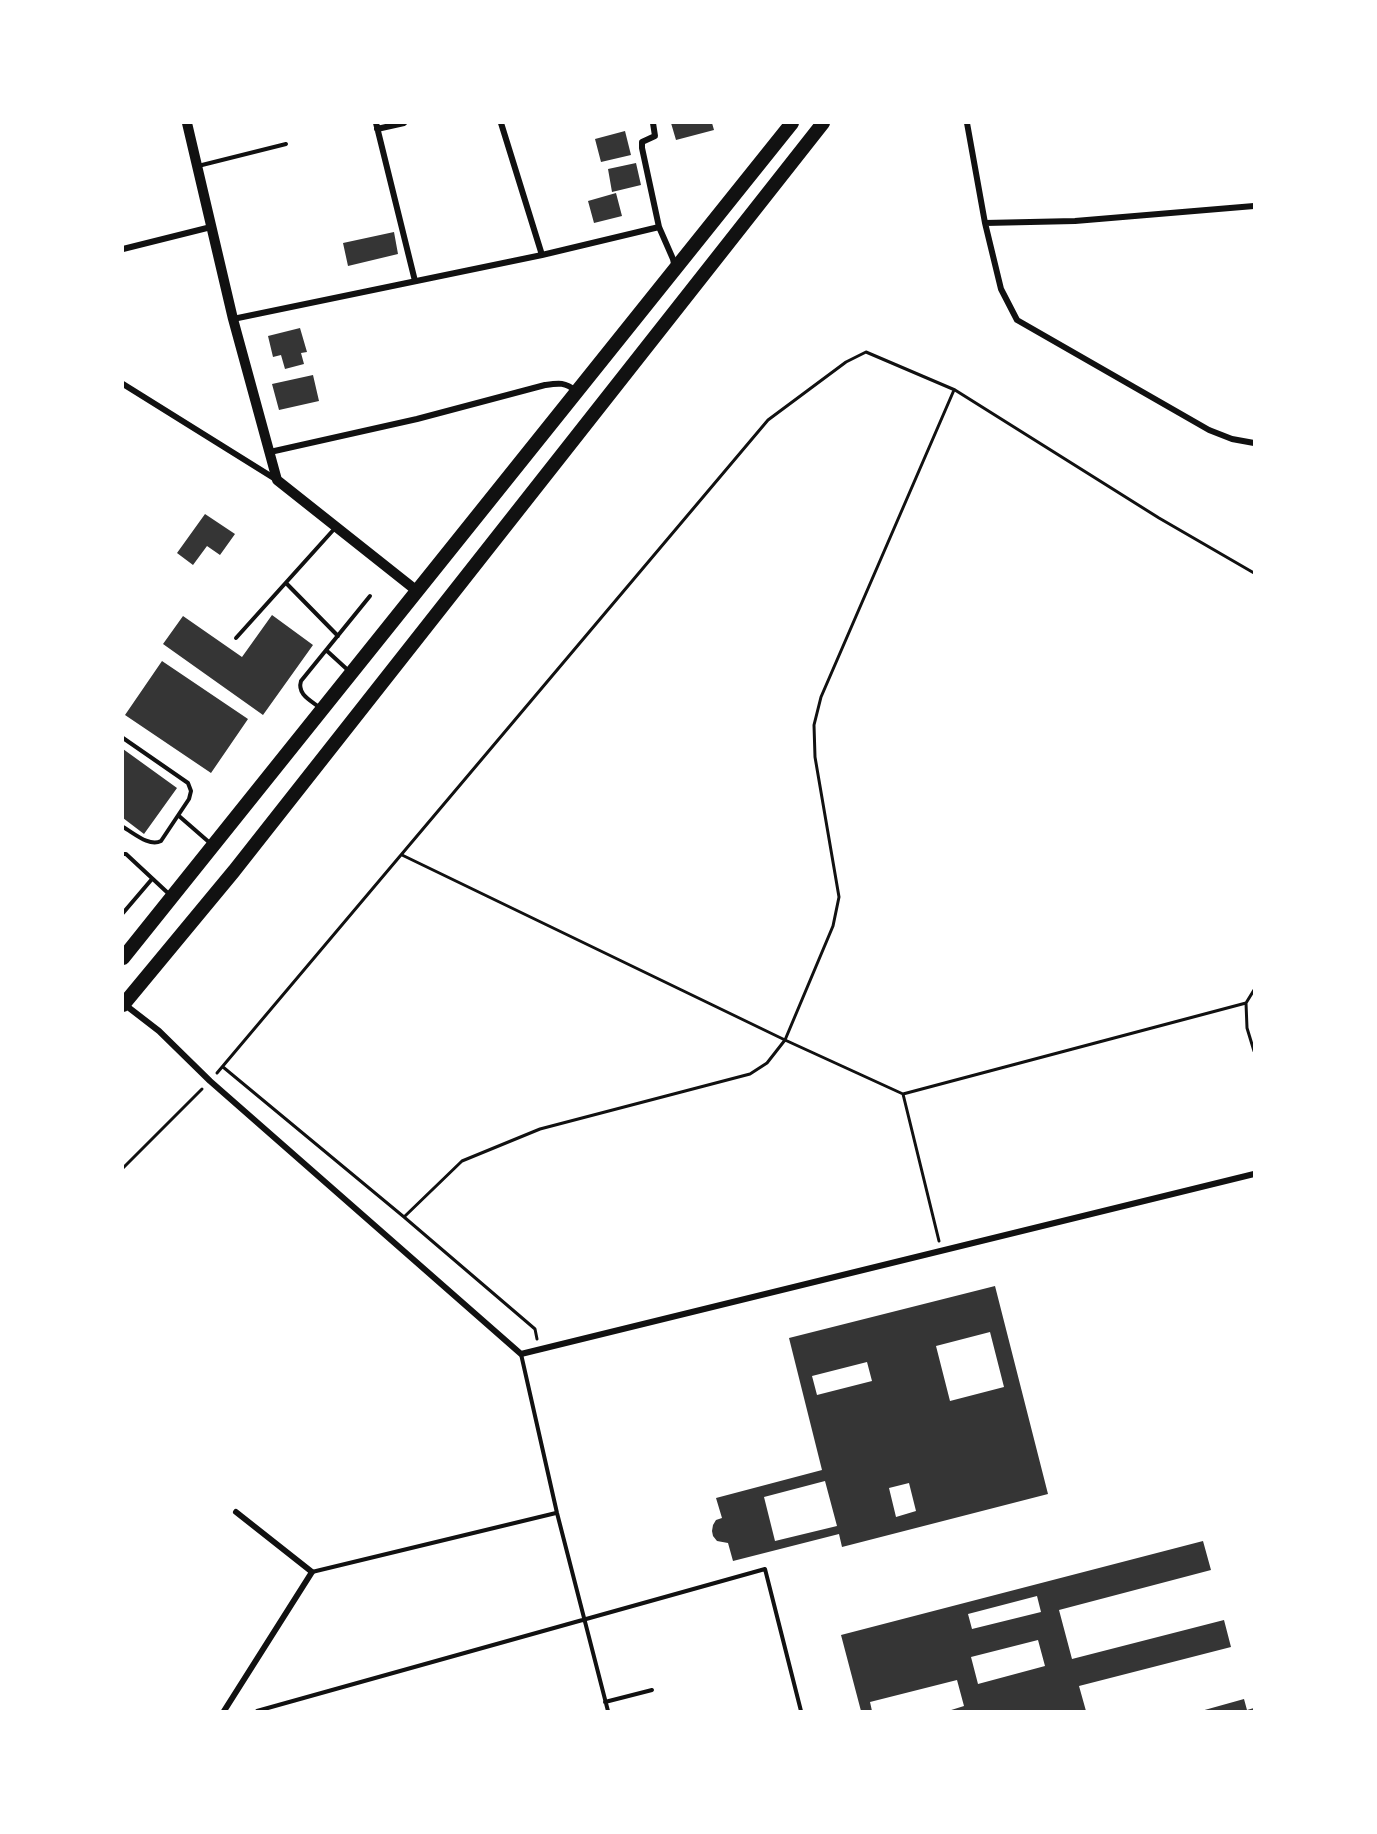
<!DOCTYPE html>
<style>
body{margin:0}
#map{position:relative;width:1377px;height:1834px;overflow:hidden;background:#fff;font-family:"DM Sans",sans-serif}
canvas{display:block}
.frame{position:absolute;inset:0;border:124px solid #fff;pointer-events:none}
</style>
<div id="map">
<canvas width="1377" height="1834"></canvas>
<div class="frame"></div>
</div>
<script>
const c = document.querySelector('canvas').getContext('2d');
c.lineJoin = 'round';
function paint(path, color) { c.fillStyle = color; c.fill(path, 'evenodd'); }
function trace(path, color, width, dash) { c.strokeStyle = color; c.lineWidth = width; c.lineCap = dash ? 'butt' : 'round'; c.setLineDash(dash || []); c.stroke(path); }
paint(new Path2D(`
 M 671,123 L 712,123 L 714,130 L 676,140 Z
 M 625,131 L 631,155 L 601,162 L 595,139 Z
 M 636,163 L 641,185 L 612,192 L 608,169 Z
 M 616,193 L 622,216 L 594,223 L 588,201 Z
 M 394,232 L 398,254 L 348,266 L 343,243 Z
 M 300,328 L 307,352 L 301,353 L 304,364 L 285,369 L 281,355 L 273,357 L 268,336 Z
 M 313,375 L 319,401 L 279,410 L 272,384 Z
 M 205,514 L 235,534 L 220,555 L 207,546 L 193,565 L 177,553 Z
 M 272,615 L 313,645 L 263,715 L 163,644 L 183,616 L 242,657 Z
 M 162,661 L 248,719 L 211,773 L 125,715 Z
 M 123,749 L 177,788 L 144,834 L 123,818 Z
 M 995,1286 L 1048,1494 L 842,1547 L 839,1534 L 733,1561 L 728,1543 L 717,1541 L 713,1536 L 712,1531 L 713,1525 L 716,1520 L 722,1518 L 716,1498 L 822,1470 L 789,1338 ZM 990,1332 L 1004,1387 L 950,1401 L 936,1346 ZM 867,1362 L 872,1381 L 817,1395 L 812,1376 ZM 825,1481 L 837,1526 L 775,1541 L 764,1497 ZM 909,1483 L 916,1511 L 896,1517 L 889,1488 Z
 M 1203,1541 L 1211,1570 L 1059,1610 L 1072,1659 L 1224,1620 L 1231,1647 L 1079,1686 L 1086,1711 L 948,1711 L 964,1706 L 957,1680 L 870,1702 L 872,1711 L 861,1711 L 841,1635 ZM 1037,1596 L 1041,1612 L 972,1629 L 968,1614 ZM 1038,1640 L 1045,1666 L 978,1684 L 971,1657 Z
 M 1244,1699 L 1247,1710 L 1254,1708 L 1254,1711 L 1201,1711 Z`), '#353535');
trace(new Path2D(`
 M 402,855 L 785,1040 L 903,1094 L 1246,1003 L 1254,990
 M 1246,1003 L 1247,1028 L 1254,1051
 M 223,1067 L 404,1217
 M 217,1073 L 768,420 L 846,362 L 866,352 L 955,390 L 1159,518 L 1254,573
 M 903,1094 L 939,1241
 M 123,1168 L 202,1089
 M 537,1339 L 535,1329 L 404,1217 L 462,1161 L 540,1129 L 750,1074 L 767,1063 L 785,1040 L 833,926 L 839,897 L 815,757 L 814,725 L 821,697 L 954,390`), '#111', 3);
trace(new Path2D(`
 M 198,166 L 286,144
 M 286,583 L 338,636
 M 236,638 L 336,527
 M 326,650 L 350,672
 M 319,707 C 310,700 297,694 301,681 L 370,596
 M 123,738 L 188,783 L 191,791 L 189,799 L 161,841 C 149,847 134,833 123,827
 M 179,816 L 210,843
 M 123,854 L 126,854 L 169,894
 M 123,913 L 152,879
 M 521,1354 L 557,1513 L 608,1711
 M 312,1572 L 556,1513
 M 605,1702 L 652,1690
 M 257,1711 L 765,1569 L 801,1711`), '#111', 4);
trace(new Path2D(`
 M 376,123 L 415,281
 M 501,123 L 542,255
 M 653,123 L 655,136 L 642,142 L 642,148 L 659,227 L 673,259 L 675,268
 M 967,123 L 985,223 L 1001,289 L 1017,320 L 1209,430 L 1232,439 L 1254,443
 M 377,129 L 404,123
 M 985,223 L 1075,221 L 1254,206
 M 123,249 L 211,227
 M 233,319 L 542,255 L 659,227
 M 123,384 L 277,480
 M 270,452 L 417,419 L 545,385 C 559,383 565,382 576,391
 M 124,1004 L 159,1031 L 210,1081 L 521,1354 L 1254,1174
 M 224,1711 L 312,1572 L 236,1512`), '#111', 6);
trace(new Path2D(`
 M 187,123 L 233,319 L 277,480 L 417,591`), '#111', 10);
trace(new Path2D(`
 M 123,958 L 792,123
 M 123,1005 L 234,871 L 823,123`), '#111', 14);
</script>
